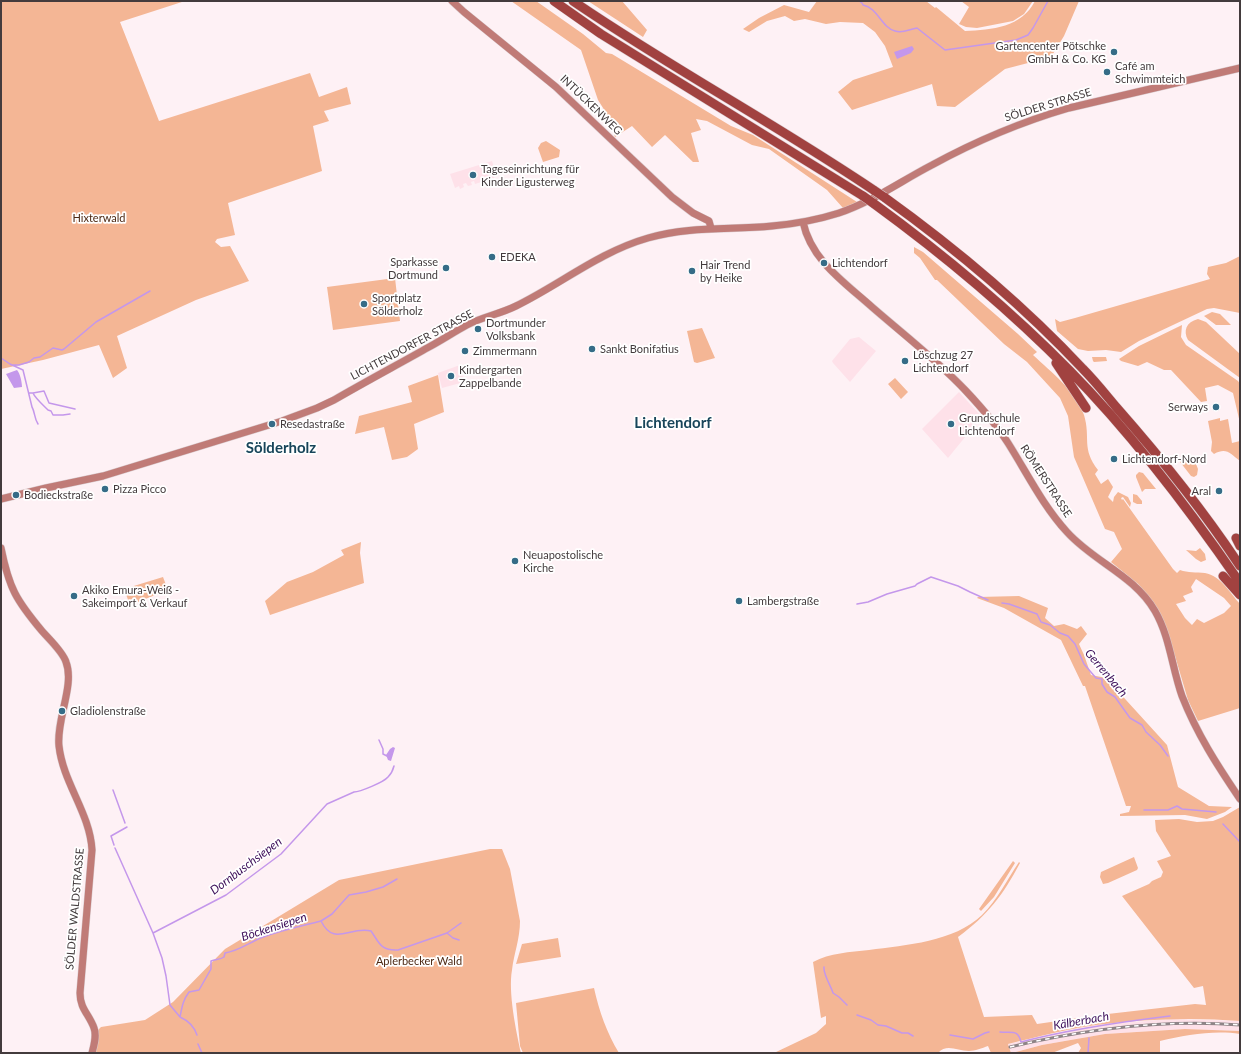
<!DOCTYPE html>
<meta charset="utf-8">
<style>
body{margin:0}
#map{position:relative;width:1241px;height:1054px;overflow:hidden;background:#fef1f5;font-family:Lato,sans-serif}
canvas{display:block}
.frame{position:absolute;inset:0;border:2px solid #433b3d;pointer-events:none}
</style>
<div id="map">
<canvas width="1241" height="1054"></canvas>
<div class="frame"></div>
</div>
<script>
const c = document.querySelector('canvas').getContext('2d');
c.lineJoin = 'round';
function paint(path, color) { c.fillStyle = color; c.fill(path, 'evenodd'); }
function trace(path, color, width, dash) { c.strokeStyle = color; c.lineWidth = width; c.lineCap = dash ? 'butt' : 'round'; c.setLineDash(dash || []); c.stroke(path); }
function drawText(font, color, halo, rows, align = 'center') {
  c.font = font + ' Lato,sans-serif'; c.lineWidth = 3.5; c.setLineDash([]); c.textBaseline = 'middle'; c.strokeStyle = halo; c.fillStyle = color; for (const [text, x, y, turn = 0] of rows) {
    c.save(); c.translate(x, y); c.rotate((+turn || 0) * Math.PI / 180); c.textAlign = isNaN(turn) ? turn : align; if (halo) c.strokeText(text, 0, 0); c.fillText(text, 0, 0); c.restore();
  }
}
paint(new Path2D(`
 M 492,161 L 496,174 L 494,178 L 475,184 L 474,181 L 471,182 L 472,185 L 468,186 L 466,183 L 463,184 L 464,187 L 460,189 L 459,186 L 455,188 L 450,174 Z
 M 859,337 L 876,351 L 850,382 L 833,363 L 832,361 L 850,339 Z
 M 460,365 L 464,382 L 442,388 L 438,373 Z
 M 959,392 L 980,415 L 979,420 L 948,458 L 922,429 Z
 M 1170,1019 L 1240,1021 L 1240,1031 L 1185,1029 L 1105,1034 L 1042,1045 L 1012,1053 L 1011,1053 L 1008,1044 L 1070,1030 L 1096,1025 Z`), '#fee1e9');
paint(new Path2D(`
 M 1,1 L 185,1 L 120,22 L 159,121 L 310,73 L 319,97 L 347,87 L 351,104 L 324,111 L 329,121 L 313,126 L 322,171 L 228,203 L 235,235 L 217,239 L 215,242 L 221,247 L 230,246 L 249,281 L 196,300 L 117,336 L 127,368 L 113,378 L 99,345 L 43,360 L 1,369 Z
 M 511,1 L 536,1 L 583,34 L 606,53 L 612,54 L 731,126 L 753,135 L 857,202 L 843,208 L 827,190 L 769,149 L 752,145 L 707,121 L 696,119 L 701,130 L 691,133 L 699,162 L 693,162 L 665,135 L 652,147 L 632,126 L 615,137 L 613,131 L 612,122 L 598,100 L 581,50 Z
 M 588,1 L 622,1 L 647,30 L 643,37 Z
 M 817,1 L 926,1 L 935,8 L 936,7 L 965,31 C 992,30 1022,27 1035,1 L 1079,1 L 1064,36 L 1051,57 L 1005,69 L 955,107 L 937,106 L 932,84 L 852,110 L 838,92 L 853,80 L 893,67 L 885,46 L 875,32 L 863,23 L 840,22 L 826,24 L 805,19 L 794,21 L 785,16 L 767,21 L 749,32 L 743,29 L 759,18 L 784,5 L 809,12 Z
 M 961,1 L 1033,1 L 1024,14 L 1013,21 L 977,28 L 966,27 L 959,24 L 969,7 Z
 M 546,141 L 560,150 L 559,157 L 543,162 L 538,148 L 541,143 Z
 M 914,247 L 923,252 L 1018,334 L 1037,352 L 1033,355 C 1052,373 1075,390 1084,415 C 1091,438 1081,448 1098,470 L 1095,474 L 1101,484 L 1108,479 L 1113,487 L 1108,497 L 1113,502 L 1114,497 L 1118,492 L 1128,497 L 1131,503 L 1130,507 L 1123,497 L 1121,498 L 1122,500 L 1123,499 L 1173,569 L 1177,573 L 1180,570 C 1188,573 1196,572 1205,573 C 1221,576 1230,593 1240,604 L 1240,708 L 1198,721 L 1188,700 L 1175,656 L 1152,601 L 1138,584 L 1111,562 L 1122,549 L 1114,532 L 1105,529 L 1074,457 L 1068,416 L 1060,398 L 1027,362 L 1004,344 L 937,280 L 935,280 L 920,258 L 914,253 ZM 1196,579 L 1224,598 L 1231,606 L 1224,613 L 1204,623 L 1197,619 L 1192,625 L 1185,618 L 1176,604 L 1186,601 L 1183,596 L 1193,592 L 1191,587 Z
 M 1240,256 L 1240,313 L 1214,308 L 1207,309 L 1139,341 L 1121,352 L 1106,350 L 1088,351 L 1078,349 L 1057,331 L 1055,319 L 1060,322 L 1075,318 L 1210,279 L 1207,274 L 1208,267 L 1226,263 Z
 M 395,278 L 400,321 L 333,330 L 327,287 Z
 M 1212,312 L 1220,314 L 1231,325 L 1216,325 L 1204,316 Z
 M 1198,319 L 1206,322 L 1240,354 L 1240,378 L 1188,340 C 1183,331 1186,322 1198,319 Z
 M 1182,325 L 1181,337 L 1186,345 L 1238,381 L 1240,384 L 1240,423 L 1233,393 L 1218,385 L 1205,388 L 1207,401 L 1201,402 L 1171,370 L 1164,370 L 1147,362 L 1138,366 L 1121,361 L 1119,359 L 1139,346 Z
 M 702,328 L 715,358 L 697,363 L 694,362 L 687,331 Z
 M 1092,357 L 1106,357 L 1107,361 L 1094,362 L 1093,361 Z
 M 438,375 L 444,412 L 414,424 L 418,449 L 407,457 L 392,460 L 384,427 L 355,434 L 359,416 L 412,402 L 408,386 Z
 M 895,378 L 908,392 L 901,399 L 888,384 Z
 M 1220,418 L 1220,421 L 1228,419 L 1232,443 L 1240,441 L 1240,461 C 1230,454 1227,447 1214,454 L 1211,451 L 1212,442 L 1208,421 Z
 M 1177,458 L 1194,459 L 1198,469 L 1197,475 L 1194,477 L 1191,476 Z
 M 1139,472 L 1143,473 L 1156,489 L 1145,489 L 1142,492 L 1136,477 L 1136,475 Z
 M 1133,494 L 1137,495 L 1142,501 L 1142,504 L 1137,504 L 1133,502 Z
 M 361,542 L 360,553 L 364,583 L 270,615 L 265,601 L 287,582 L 313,572 L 344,555 L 341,550 Z
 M 1200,548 L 1205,554 L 1206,560 L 1201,562 L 1196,559 L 1186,550 L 1196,551 Z
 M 163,577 L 168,590 L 130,605 L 124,589 Z
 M 1019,596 L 1048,608 L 1045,618 L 1054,626 L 1064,624 L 1077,629 L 1081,626 L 1087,634 L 1079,644 L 1084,655 L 1091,675 L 1106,678 L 1167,745 L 1178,787 L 1209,806 L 1232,807 L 1225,812 L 1207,819 L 1185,815 L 1120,816 L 1120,814 L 1129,812 L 1131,806 L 1126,806 L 1085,686 L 1083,686 L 1061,640 L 1004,608 L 977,598 L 978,597 Z
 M 1240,807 L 1240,1021 C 1192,1017 1143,1019 1096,1025 C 1066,1029 1037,1037 1008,1044 L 1011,1053 L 991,1053 L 988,1046 C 982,1048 975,1051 969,1051 C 957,1051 947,1043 938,1053 L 774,1053 L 816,1033 L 826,1024 L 826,1016 L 821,1018 L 813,962 C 830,953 850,952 869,950 C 906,945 954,942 982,915 C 997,900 1007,880 1019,862 L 1020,863 C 1003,895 988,915 958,937 L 984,1017 L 1032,1015 L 1037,1024 L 1099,1015 L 1195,1004 L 1206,1005 L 1203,986 L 1194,988 L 1122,896 L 1149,884 L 1152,881 L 1161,877 L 1163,872 L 1157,861 L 1171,856 L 1156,831 L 1155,820 L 1179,819 L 1197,822 L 1213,821 L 1223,817 Z
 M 490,849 L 502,849 L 510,869 L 520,921 C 520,939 514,953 512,970 C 508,992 516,1031 521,1053 L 94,1053 L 98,1030 L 101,1027 L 145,1020 L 173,1002 L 225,949 L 339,880 Z
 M 1134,857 L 1138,868 L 1137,870 L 1108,883 L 1103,884 L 1100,877 L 1101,872 Z
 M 1013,861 L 1015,863 L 994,897 L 981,911 L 979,909 Z
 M 558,938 L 561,957 L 516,964 L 522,944 Z
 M 594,988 C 599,1011 607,1033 619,1053 L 523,1053 L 520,1046 L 516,1003 Z
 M 1185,1029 L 1240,1031 L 1240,1034 C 1214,1030 1186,1035 1160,1041 L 1160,1053 L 1078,1053 L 1081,1048 L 1078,1043 L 1052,1053 L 1012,1053 L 1042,1045 L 1105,1034 Z`), '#f4b695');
paint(new Path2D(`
 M 912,46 L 914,49 L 911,53 L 897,59 L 894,52 Z
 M 17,370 C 20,373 22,382 22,387 L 14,388 L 6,374 Z
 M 393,747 L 395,748 L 391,761 L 388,760 L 386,755 L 390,749 Z`), '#c497eb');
trace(new Path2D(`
 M 859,1 L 862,3 L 863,5 C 878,8 881,27 895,31 C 903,34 909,29 917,28 L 945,50 L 1016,40 L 1028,35 L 1033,28 L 1048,1
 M 1,358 L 10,364 L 23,370 L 32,407 C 35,412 34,418 38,424
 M 11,365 L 19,365 L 29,362 L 34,358 L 40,357 L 53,348 L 62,350 L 64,349 L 96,322 L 150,291
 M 29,393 L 33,393 C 35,398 44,406 48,410 L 51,411 L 53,415 L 63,415 L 70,414
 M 33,393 L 44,391 L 49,403 L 75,409
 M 1002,603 L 1009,604 L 1037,614 L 1041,622 L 1050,625 L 1060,633 L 1068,636 L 1075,644 L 1084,664 L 1096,678 L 1102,679 L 1102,684 L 1107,692 L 1115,697 L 1130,718 L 1142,725 L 1146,732 L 1160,745 L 1168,756
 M 857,604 L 868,602 L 887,594 L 915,586 L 917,584 L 931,577 L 958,586 L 970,592 L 988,600
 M 379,740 L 383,749 L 383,754 L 387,756
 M 113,790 L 125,823
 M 1144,810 L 1168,810 L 1177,806 L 1182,809 L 1216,812
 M 1223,824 L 1240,842
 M 114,845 L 111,836 L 127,827
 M 115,848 L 153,933
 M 321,921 L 332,914 L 349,895 L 366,892 L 383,887 L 397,879
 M 447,933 L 453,938 L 459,940
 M 824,967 C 823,974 831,986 833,993 L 839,997 L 847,1005
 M 857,1015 L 871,1020 L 878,1025 L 886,1026 L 902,1033 L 908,1033 L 913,1036
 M 180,1017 L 170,1005 L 166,976 L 162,958 L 153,933 L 226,895 L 281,854 L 327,804 L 354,792 C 360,792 384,782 388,777 C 391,774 393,770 394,766
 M 1000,1032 C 1012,1033 1018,1029 1021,1042 C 1070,1029 1120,1022 1170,1016
 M 197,1035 C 194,1026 189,1021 180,1017 C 182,1007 183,1000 189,992 L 199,990 L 211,969 L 211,961 C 216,959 220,960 224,957 L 225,953 C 239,951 250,942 263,937 C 282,930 302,926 321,921 C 334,947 349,926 371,931 C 379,942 380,951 398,950 L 447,933 L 461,923
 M 950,1035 L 973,1039 L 985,1033 L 989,1032
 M 198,1044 L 202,1053
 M 1088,1053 L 1089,1038`), '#c497eb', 1.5);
const secondary = new Path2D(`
 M 452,1 L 464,12 L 556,87 L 672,197 L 693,213 L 709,221 L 711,228
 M 803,222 C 811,260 844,282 872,307 C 903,334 937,360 966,391 C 981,407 996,424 1008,443 C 1027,473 1043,506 1067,532 C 1094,562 1134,575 1155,611 C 1170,637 1172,668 1182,696 C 1197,734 1217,765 1240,799
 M 1,499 L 46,488 L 103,476 L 282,421 L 317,408 L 334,400 C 365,382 397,365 429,347 C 442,340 454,332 467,325 C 482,317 500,314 516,306 C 561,284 599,252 648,238 C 689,226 730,230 772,226 C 794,224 817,220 839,213 C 872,202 901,181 932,165 C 976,141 1021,122 1069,108 L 1240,68
 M 1,548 C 9,588 16,600 42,631 C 49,639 63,652 66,662 C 75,685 56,720 59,746 C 63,783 90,813 92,850 L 80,993 C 80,1009 89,1014 94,1028 C 97,1036 94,1045 92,1053`);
const highway = new Path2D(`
 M 554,1 L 601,34 L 863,196
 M 573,1 C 671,68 776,124 875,191
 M 884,197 C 955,248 1023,305 1083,369 C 1095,381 1106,395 1117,408 C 1161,458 1203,510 1240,566
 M 873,203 C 943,254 1009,309 1070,371 C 1134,436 1189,509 1240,583
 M 1056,363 L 1086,408
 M 1236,538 L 1240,546
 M 1223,576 L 1240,595`);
trace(secondary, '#d9cdd0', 8);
trace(highway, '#d9cdd0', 10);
trace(secondary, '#c07b77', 7);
trace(highway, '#a14240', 9);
const rail = new Path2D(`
 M 1010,1047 C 1086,1029 1162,1019 1240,1025`);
trace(rail, '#8e8487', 3);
trace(rail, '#fff', 1.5, [4.5]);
const highwayBridge = new Path2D(`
 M 875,191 L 884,197
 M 863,196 L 873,203`);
trace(highwayBridge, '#d9cdd0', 10, []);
trace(highwayBridge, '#a14240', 9);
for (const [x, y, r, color] of [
 [1114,52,4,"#356c87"],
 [1107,72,4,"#356c87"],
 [473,175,4,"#356c87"],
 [492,257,4,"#356c87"],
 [824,263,4,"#356c87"],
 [446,268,4,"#356c87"],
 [692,271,4,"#356c87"],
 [364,304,4,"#356c87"],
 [478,329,4,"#356c87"],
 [592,349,4,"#356c87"],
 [465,351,4,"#356c87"],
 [905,361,4,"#356c87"],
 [451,376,4,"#356c87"],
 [1216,407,4,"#356c87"],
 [272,424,4,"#356c87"],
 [951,424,4,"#356c87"],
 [1114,459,4,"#356c87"],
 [105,489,4,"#356c87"],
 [1219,491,4,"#356c87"],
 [16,495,4,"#356c87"],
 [515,561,4,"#356c87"],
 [74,596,4,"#356c87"],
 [739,601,4,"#356c87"],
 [62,711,4,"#356c87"]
]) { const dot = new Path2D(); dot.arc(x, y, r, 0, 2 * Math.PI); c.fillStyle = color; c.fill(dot); trace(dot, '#fff', 1.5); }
drawText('11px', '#433b3d', '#fff', [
 ["Gartencenter Pötschke",1106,46,"right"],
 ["GmbH & Co. KG",1106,59,"right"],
 ["Café am",1115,66],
 ["Schwimmteich",1115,79],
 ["Tageseinrichtung für",481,169],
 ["Kinder Ligusterweg",481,182],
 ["EDEKA",500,257],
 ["Sparkasse",438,262,"right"],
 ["Dortmund",438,275,"right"],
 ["Lichtendorf",832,263],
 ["Hair Trend",700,265],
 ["by Heike",700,278],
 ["Sportplatz",372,298],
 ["Sölderholz",372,311],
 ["Dortmunder",486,323],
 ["Volksbank",486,336],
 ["Sankt Bonifatius",600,349],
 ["Zimmermann",473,351],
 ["Löschzug 27",913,355],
 ["Lichtendorf",913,368],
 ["Kindergarten",459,370],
 ["Zappelbande",459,383],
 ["Serways",1208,407,"right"],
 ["Grundschule",959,418],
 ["Lichtendorf",959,431],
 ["Resedastraße",280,424],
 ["Lichtendorf-Nord",1122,459],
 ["Pizza Picco",113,489],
 ["Aral",1211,491,"right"],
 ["Bodieckstraße",24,495],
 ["Neuapostolische",523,555],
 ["Kirche",523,568],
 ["Akiko Emura-Weiß -",82,590],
 ["Sakeimport & Verkauf",82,603],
 ["Lambergstraße",747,601],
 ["Gladiolenstraße",70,711]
], 'left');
drawText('11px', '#433b3d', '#fff', [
 ["INTÜCKENWEG",591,105,44],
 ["SÖLDER STRASSE",1048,105,-17],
 ["LICHTENDORFER STRASSE",412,345,-28],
 ["RÖMERSTRASSE",1046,481,57],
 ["SÖLDER WALDSTRASSE",75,909,-85]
]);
drawText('11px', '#4d2914', '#fff', [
 ["Hixterwald",99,218],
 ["Aplerbecker Wald",419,961]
]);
drawText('italic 12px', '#3c0e59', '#fff', [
 ["Gerrenbach",1106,673,50],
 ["Dornbuschsiepen",246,866,-37],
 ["Böckensiepen",274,927,-18],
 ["Kälberbach",1081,1021,-10]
]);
drawText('bold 15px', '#18455a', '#fff', [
 ["Lichtendorf",673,423],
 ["Sölderholz",281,448]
]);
</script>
